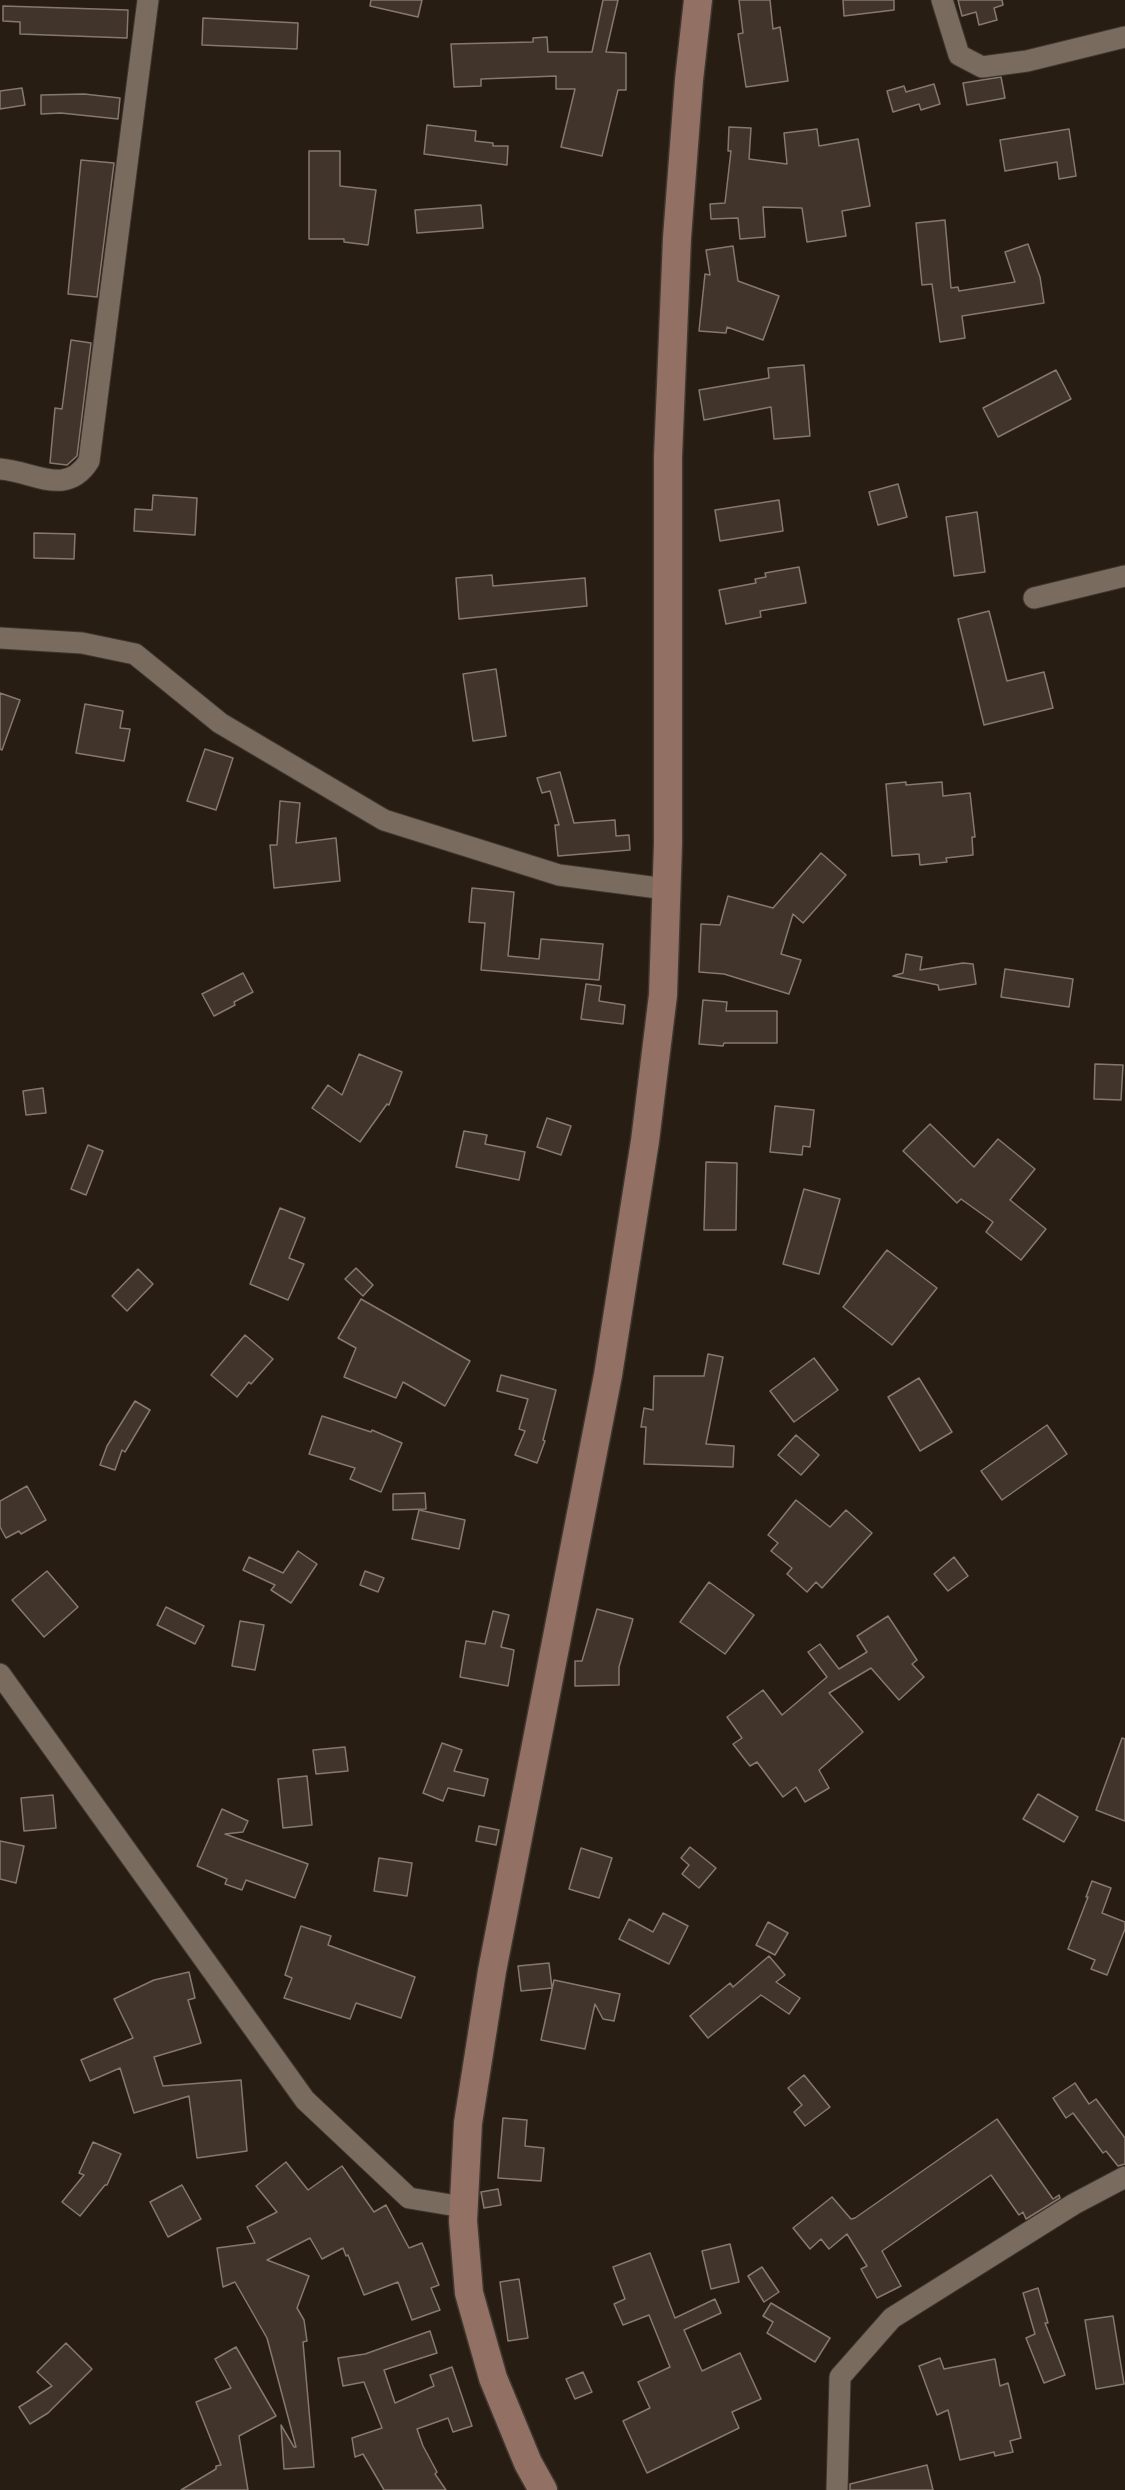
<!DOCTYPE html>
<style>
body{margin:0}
canvas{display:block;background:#281d13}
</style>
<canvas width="1125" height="2490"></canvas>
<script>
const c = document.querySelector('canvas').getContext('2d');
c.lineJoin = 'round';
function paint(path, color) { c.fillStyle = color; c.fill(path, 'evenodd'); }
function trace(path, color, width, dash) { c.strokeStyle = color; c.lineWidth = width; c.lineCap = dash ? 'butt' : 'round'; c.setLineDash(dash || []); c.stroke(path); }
const building = new Path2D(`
 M 371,0 L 422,0 L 418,17 L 370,6 Z
 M 603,0 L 618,0 L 606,52 L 626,53 L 626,90 L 618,90 L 602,156 L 561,147 L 575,89 L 556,89 L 556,76 L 481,79 L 481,86 L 454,87 L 451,44 L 533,42 L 533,38 L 547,37 L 548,52 L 592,52 Z
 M 739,0 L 770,0 L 773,29 L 780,27 L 788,81 L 746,87 L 738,34 L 743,33 Z
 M 843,0 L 894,0 L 894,10 L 844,16 Z
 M 958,0 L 1002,0 L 1003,5 L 994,8 L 997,20 L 979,25 L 976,12 L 962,16 Z
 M 3,6 L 128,10 L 127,38 L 20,34 L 20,22 L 3,21 Z
 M 203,18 L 298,23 L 297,49 L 202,45 Z
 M 1001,77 L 1005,98 L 967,105 L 963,83 Z
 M 934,84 L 940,104 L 921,110 L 919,104 L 893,112 L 887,91 L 904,86 L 906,92 Z
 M 22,88 L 25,105 L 0,109 L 0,91 Z
 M 84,94 L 120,98 L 118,119 L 61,113 L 41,114 L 41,95 Z
 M 427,125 L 476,131 L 475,141 L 493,143 L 493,146 L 508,146 L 507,165 L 424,154 Z
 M 729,127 L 751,128 L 749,159 L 787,164 L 784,133 L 817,129 L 819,146 L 858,139 L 870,206 L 842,211 L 846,236 L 807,242 L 802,208 L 763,207 L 765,237 L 740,239 L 738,218 L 711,219 L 710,204 L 725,203 L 731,151 L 728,151 Z
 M 1069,129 L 1076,176 L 1059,179 L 1057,162 L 1005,171 L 1000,140 Z
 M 309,151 L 340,151 L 340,186 L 376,190 L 368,245 L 344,242 L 344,239 L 309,239 Z
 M 81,160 L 114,163 L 97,297 L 68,294 Z
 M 481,205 L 483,228 L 417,233 L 415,210 Z
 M 945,220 L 951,288 L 958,287 L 959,291 L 1015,282 L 1005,252 L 1028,244 L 1040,277 L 1044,303 L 962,316 L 965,338 L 940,342 L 932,284 L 922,285 L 916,223 Z
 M 733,246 L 738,281 L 779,296 L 763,340 L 727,327 L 726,333 L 699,331 L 705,274 L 710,275 L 706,250 Z
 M 71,340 L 91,343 L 77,456 L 67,465 L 50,463 L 55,408 L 62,409 Z
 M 804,365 L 810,436 L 774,439 L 771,407 L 704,420 L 699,390 L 769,378 L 768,368 Z
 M 1056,370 L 1071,399 L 998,437 L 983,408 Z
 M 898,484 L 907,517 L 878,525 L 869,492 Z
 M 153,495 L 197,498 L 195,535 L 134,531 L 135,509 L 152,510 Z
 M 779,500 L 783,531 L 720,541 L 715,510 Z
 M 977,512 L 985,572 L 954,576 L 946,517 Z
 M 34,533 L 75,534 L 74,559 L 34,558 Z
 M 799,567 L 806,603 L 760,611 L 761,617 L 726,624 L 719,590 L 756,583 L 755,579 L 766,577 L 765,573 Z
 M 492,575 L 493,586 L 585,578 L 587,606 L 459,619 L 456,578 Z
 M 989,611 L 1007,681 L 1044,672 L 1053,708 L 984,725 L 958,619 Z
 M 496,669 L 506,736 L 473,741 L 463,674 Z
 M 0,693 L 20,700 L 2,750 L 0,749 Z
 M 85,704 L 123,711 L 120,728 L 130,729 L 124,761 L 76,753 Z
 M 205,749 L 233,758 L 216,810 L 187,801 Z
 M 560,772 L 574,823 L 615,820 L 616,836 L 629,835 L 630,850 L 558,856 L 555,825 L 559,825 L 550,791 L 542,793 L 537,778 Z
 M 906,782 L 906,785 L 942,782 L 943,796 L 970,793 L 975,837 L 972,837 L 973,855 L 946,858 L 947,862 L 920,865 L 919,854 L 892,856 L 886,784 Z
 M 280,801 L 300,803 L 296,843 L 336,838 L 340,881 L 274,888 L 270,845 L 277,845 Z
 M 821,853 L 846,875 L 803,923 L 793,914 L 781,954 L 801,960 L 789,994 L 724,974 L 699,972 L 701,924 L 720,925 L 728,896 L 773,908 Z
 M 472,888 L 514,892 L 508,956 L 539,959 L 541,939 L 603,944 L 599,980 L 481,970 L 485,923 L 469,922 Z
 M 906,954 L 922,957 L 920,970 L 963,963 L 973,964 L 976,984 L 939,990 L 938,985 L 893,976 L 903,973 Z
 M 1005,969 L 1073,979 L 1069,1007 L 1001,997 Z
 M 243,973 L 253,992 L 234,1002 L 235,1005 L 214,1016 L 202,994 Z
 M 586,984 L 601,986 L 599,1001 L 625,1005 L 623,1024 L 581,1019 Z
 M 703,1000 L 727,1002 L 726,1011 L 777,1011 L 777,1043 L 724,1043 L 723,1046 L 699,1044 Z
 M 359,1054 L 402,1072 L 389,1105 L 387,1104 L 360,1142 L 312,1108 L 328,1085 L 342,1095 Z
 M 1095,1064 L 1123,1065 L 1121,1100 L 1094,1099 Z
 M 43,1088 L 46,1113 L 26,1115 L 23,1091 Z
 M 775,1106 L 814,1110 L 810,1147 L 803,1146 L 802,1155 L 770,1152 Z
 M 547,1118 L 571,1126 L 561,1155 L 537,1147 Z
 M 930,1124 L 974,1167 L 998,1139 L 1035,1169 L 1010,1200 L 1046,1229 L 1021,1260 L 986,1232 L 993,1222 L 961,1199 L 957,1203 L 903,1151 Z
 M 464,1131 L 487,1135 L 485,1144 L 525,1152 L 519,1180 L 456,1167 Z
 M 88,1145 L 103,1151 L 86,1195 L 71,1189 Z
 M 706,1162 L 737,1163 L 736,1230 L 704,1230 Z
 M 804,1189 L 840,1199 L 819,1274 L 783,1264 Z
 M 280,1208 L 305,1218 L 289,1258 L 304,1264 L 288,1300 L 250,1284 Z
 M 887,1250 L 937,1288 L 892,1345 L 843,1307 Z
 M 356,1268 L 373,1285 L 363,1296 L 345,1279 Z
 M 138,1269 L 153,1284 L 127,1311 L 112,1296 Z
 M 361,1299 L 470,1361 L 445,1406 L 403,1382 L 396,1398 L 344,1377 L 356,1348 L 338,1338 Z
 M 245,1335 L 273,1359 L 251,1384 L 249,1382 L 237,1397 L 211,1375 Z
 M 708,1354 L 723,1357 L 706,1444 L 734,1446 L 733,1467 L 644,1464 L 646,1427 L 641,1427 L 644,1408 L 653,1410 L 654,1376 L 704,1376 Z
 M 814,1358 L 838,1390 L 794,1422 L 770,1391 Z
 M 501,1375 L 556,1390 L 543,1440 L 545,1441 L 537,1463 L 515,1455 L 525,1431 L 519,1429 L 528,1399 L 497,1391 Z
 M 919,1378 L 952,1432 L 920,1451 L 888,1397 Z
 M 135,1401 L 150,1410 L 125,1452 L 122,1450 L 115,1470 L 100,1465 L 107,1446 Z
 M 322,1416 L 371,1432 L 372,1430 L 402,1443 L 381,1492 L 350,1479 L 355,1468 L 309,1454 Z
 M 1047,1425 L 1067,1454 L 1002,1500 L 981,1471 Z
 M 796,1435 L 819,1455 L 801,1475 L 778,1455 Z
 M 27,1486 L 46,1520 L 21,1534 L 19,1531 L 6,1538 L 0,1527 L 0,1501 Z
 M 425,1493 L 426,1509 L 393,1510 L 393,1494 Z
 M 796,1500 L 830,1527 L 846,1510 L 872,1533 L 822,1588 L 816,1582 L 807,1592 L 787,1574 L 792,1568 L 771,1551 L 778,1543 L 768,1535 Z
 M 419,1510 L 465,1520 L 459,1549 L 412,1539 Z
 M 298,1551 L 317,1564 L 291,1603 L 271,1590 L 275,1585 L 243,1570 L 249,1557 L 283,1573 Z
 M 954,1557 L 968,1576 L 948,1591 L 934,1574 Z
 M 47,1571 L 78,1607 L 44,1637 L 12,1600 Z
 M 365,1571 L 384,1578 L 378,1592 L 360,1585 Z
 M 709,1582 L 754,1615 L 725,1654 L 680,1622 Z
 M 166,1607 L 204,1626 L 195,1644 L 157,1625 Z
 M 597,1609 L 633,1619 L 619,1667 L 619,1685 L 575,1686 L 575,1661 L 582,1661 Z
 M 493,1611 L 509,1615 L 501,1647 L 514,1650 L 508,1686 L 460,1677 L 466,1641 L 485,1644 Z
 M 888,1616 L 917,1660 L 912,1664 L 924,1677 L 899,1700 L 871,1668 L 829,1693 L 863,1732 L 819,1770 L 829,1788 L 805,1802 L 796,1787 L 783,1797 L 757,1762 L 750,1766 L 733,1744 L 742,1738 L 727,1717 L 763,1690 L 782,1715 L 827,1677 L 808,1652 L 820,1644 L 839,1669 L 867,1652 L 857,1636 Z
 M 240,1621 L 264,1625 L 255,1670 L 232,1666 Z
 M 1122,1738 L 1125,1739 L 1125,1821 L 1096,1810 Z
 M 442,1743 L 462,1750 L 454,1771 L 488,1779 L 484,1796 L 448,1788 L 443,1801 L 423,1793 Z
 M 345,1747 L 348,1771 L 316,1774 L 313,1750 Z
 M 307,1776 L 312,1825 L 283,1828 L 278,1779 Z
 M 1038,1794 L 1078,1817 L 1064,1842 L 1023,1819 Z
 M 53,1795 L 56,1828 L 24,1831 L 21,1798 Z
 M 222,1809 L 248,1821 L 243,1832 L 225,1834 L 308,1864 L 295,1898 L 246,1880 L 242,1890 L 225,1884 L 227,1879 L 197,1866 Z
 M 479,1826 L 499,1830 L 496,1845 L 476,1841 Z
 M 0,1841 L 24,1846 L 16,1883 L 0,1879 Z
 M 690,1847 L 716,1868 L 699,1888 L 682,1874 L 689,1865 L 681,1858 Z
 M 581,1848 L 612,1858 L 599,1898 L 569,1889 Z
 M 379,1858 L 412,1863 L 407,1896 L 374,1891 Z
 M 1092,1881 L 1111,1888 L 1102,1913 L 1125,1922 L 1125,1929 L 1107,1975 L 1091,1969 L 1095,1960 L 1068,1949 L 1088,1897 L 1086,1897 Z
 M 663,1913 L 688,1926 L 669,1964 L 619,1939 L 629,1919 L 653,1932 Z
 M 768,1922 L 788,1933 L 775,1955 L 756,1945 Z
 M 301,1926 L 331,1936 L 328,1945 L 415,1977 L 401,2018 L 356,2003 L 350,2019 L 284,1998 L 292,1978 L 285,1975 Z
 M 769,1956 L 785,1975 L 776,1982 L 800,1998 L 789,2014 L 761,1995 L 708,2038 L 690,2016 L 730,1983 L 733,1987 Z
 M 549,1963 L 552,1988 L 521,1991 L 518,1966 Z
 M 189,1972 L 195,1998 L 188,2000 L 201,2043 L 154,2057 L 163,2086 L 241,2080 L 247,2151 L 197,2158 L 189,2096 L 134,2113 L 120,2068 L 90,2081 L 81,2060 L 133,2038 L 114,1999 L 154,1980 Z
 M 554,1980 L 620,1994 L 614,2021 L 603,2019 L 595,2004 L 585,2049 L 541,2040 Z
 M 804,2075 L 830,2107 L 805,2126 L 794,2112 L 802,2105 L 788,2088 Z
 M 1075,2083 L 1089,2104 L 1096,2099 L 1125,2138 L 1125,2164 L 1118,2166 L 1106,2151 L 1103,2153 L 1073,2113 L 1066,2118 L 1053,2098 Z
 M 503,2118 L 527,2120 L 525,2146 L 544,2148 L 541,2181 L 498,2178 Z
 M 997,2119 L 1053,2199 L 1059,2195 L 1060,2198 L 1026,2219 L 1023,2212 L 1019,2215 L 991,2175 L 882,2251 L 901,2286 L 877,2298 L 861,2269 L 867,2266 L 847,2234 L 829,2249 L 821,2239 L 810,2249 L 793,2228 L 832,2197 L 851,2219 L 855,2218 Z
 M 93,2142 L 121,2154 L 107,2185 L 105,2185 L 80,2216 L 62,2202 L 84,2175 L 79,2173 Z
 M 286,2162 L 308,2190 L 342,2166 L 374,2212 L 386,2205 L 409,2248 L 422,2243 L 439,2285 L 431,2288 L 440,2310 L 412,2320 L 398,2282 L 364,2295 L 348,2255 L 346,2256 L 343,2248 L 322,2259 L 310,2238 L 267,2260 L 309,2276 L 297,2308 L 304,2320 L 307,2341 L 303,2342 L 314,2467 L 284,2469 L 281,2425 L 294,2447 L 296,2447 L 267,2338 L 235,2282 L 223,2287 L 217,2248 L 255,2243 L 247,2227 L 277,2212 L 256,2186 Z
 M 182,2185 L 201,2219 L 168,2237 L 150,2202 Z
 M 498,2189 L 501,2205 L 484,2208 L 481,2192 Z
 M 730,2244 L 739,2282 L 711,2289 L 702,2251 Z
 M 650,2253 L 675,2318 L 715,2299 L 721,2313 L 684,2330 L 702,2371 L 740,2353 L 761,2399 L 732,2412 L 739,2428 L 647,2473 L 623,2421 L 650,2408 L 638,2382 L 670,2367 L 649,2315 L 623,2325 L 614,2304 L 625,2299 L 613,2267 Z
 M 762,2267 L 779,2292 L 764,2302 L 748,2276 Z
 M 519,2279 L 528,2338 L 508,2341 L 500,2282 Z
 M 1038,2288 L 1048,2323 L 1045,2323 L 1065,2375 L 1044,2383 L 1026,2338 L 1035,2334 L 1023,2293 Z
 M 771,2303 L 830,2338 L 815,2362 L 767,2333 L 773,2322 L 763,2316 Z
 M 1113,2316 L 1124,2384 L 1096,2389 L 1085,2320 Z
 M 430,2331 L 437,2353 L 384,2370 L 395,2403 L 434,2386 L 430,2375 L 452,2367 L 472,2426 L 453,2432 L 448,2418 L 417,2429 L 423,2446 L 437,2472 L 435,2474 L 446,2490 L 384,2490 L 363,2454 L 355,2457 L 352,2438 L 382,2428 L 364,2382 L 343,2386 L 338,2358 L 365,2354 Z
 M 66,2343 L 92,2369 L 48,2413 L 30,2424 L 19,2407 L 52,2386 L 37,2372 Z
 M 236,2347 L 276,2416 L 239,2436 L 248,2490 L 181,2490 L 216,2469 L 216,2466 L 221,2465 L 196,2402 L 231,2388 L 215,2359 Z
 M 940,2358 L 944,2369 L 995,2359 L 1000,2386 L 1008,2383 L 1021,2438 L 1010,2441 L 1013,2452 L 995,2456 L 994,2452 L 960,2460 L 948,2410 L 937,2415 L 919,2366 Z
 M 583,2372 L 592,2392 L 575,2399 L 566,2379 Z
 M 927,2465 L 933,2490 L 850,2490 L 850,2484 Z`);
paint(building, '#41342a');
trace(building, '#87786d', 1.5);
const street = new Path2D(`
 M 942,0 L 959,55 L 982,67 L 1027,61 L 1125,37
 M 0,469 C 33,471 66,498 89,461 L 148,0
 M 1034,598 L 1125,576
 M 0,638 L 82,643 L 135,654 L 220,723 L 384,820 L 559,875 L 666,889
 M 0,1674 L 305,2100 L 409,2198 L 463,2207
 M 837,2490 L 840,2377 L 892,2318 L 1074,2204 L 1125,2177`);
const secondary = new Path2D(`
 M 543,2490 L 528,2463 L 493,2378 L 469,2293 L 463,2221 L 468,2123 L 492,1971 L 608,1375 L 645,1141 L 663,995 L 668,844 L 668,457 L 677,238 L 689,80 L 698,0`);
trace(street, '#3f3630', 23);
trace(secondary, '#3f3630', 31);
trace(street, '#796c5f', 21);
trace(secondary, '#927064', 28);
</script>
